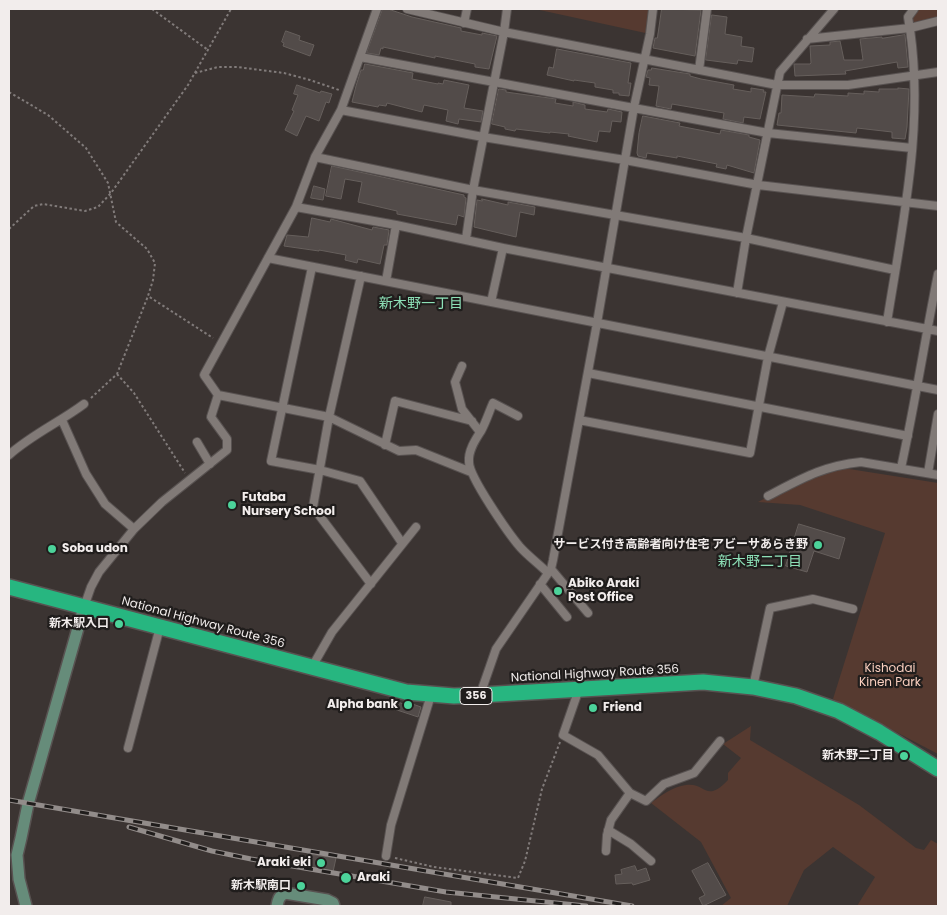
<!DOCTYPE html>
<meta charset="utf-8">
<style>
body{margin:0}
#map{position:relative;width:947px;height:915px;overflow:hidden;background:#3b3432;font-family:Poppins,sans-serif}
canvas{display:block}
.frame{position:absolute;inset:0;border:10px solid #f2edec;pointer-events:none}
</style>
<div id="map">
<canvas width="947" height="915"></canvas>
<div class="frame"></div>
</div>
<script>
const c = document.querySelector('canvas').getContext('2d');
c.lineJoin = 'round';
function paint(path, color) { c.fillStyle = color; c.fill(path, 'evenodd'); }
function trace(path, color, width, dash) { c.strokeStyle = color; c.lineWidth = width; c.lineCap = dash ? 'butt' : 'round'; c.setLineDash(dash || []); c.stroke(path); }
function drawText(font, color, halo, rows, align = 'center') {
  c.font = font + ' Poppins,"Noto Sans JP",sans-serif'; c.lineWidth = 4.5; c.setLineDash([]); c.textBaseline = 'middle'; c.strokeStyle = halo; c.fillStyle = color; for (const [text, x, y, turn = 0] of rows) {
    c.save(); c.translate(x, y); c.rotate((+turn || 0) * Math.PI / 180); c.textAlign = isNaN(turn) ? turn : align; if (halo) c.strokeText(text, 0, 0); c.fillText(text, 0, 0); c.restore();
  }
}
paint(new Path2D(`
 M 535,9 L 653,9 L 650,34 Z
 M 914,9 L 938,9 L 938,21 L 910,28 Z
 M 843,468 L 938,483 L 938,754 L 833,699 L 885,533 L 800,505 L 758,502 L 786,487 Z
 M 751,726 L 750,740 L 859,805 L 916,848 L 924,850 L 931,840 L 938,844 L 938,906 L 857,906 L 875,877 L 833,847 L 804,870 L 787,906 L 721,906 L 731,898 L 701,842 L 651,803 C 662,795 672,787 686,785 C 706,782 705,804 728,780 L 728,773 L 741,758 L 723,744 Z`), '#563a30');
const building = new Path2D(`
 M 383,9 L 388,9 L 412,17 L 461,28 L 461,31 L 482,35 L 482,33 L 497,36 L 489,69 L 475,67 L 475,64 L 435,56 L 435,58 L 383,47 L 383,49 L 381,48 L 379,55 L 367,53 Z
 M 662,9 L 701,10 L 695,56 L 653,48 L 655,38 L 657,38 Z
 M 712,15 L 727,17 L 725,34 L 742,37 L 741,46 L 754,48 L 752,62 L 738,60 L 737,64 L 706,60 Z
 M 286,31 L 300,36 L 299,40 L 314,45 L 310,56 L 283,46 L 284,43 L 282,42 Z
 M 905,35 L 908,67 L 898,68 L 897,62 L 845,71 L 846,74 L 795,76 L 794,64 L 810,64 L 811,63 L 810,46 L 830,45 L 830,42 L 840,41 L 844,60 L 863,60 L 860,39 L 882,37 L 882,38 Z
 M 557,49 L 631,63 L 628,83 L 631,83 L 629,96 L 619,95 L 619,93 L 613,93 L 613,90 L 595,87 L 595,83 L 574,80 L 574,81 L 547,75 L 549,67 L 553,68 Z
 M 365,64 L 413,73 L 412,79 L 438,84 L 438,83 L 443,84 L 444,80 L 469,85 L 464,108 L 483,111 L 481,122 L 459,119 L 458,124 L 446,121 L 448,110 L 424,105 L 422,112 L 387,103 L 386,106 L 379,105 L 378,107 L 352,102 L 356,86 L 361,70 L 363,70 Z
 M 652,68 L 690,74 L 690,76 L 701,79 L 734,85 L 733,89 L 751,92 L 751,88 L 764,90 L 763,92 L 766,92 L 760,119 L 744,117 L 743,123 L 723,119 L 724,113 L 672,104 L 671,109 L 656,106 L 659,86 L 649,85 L 650,78 L 646,77 L 648,70 L 651,70 Z
 M 297,85 L 320,93 L 321,91 L 332,94 L 329,103 L 326,102 L 319,121 L 306,116 L 297,136 L 285,130 L 294,111 L 292,110 L 298,95 L 294,94 Z
 M 898,88 L 909,89 L 907,127 L 905,139 L 892,138 L 892,132 L 857,128 L 856,133 L 777,125 L 779,113 L 781,113 L 782,95 L 814,97 L 815,94 L 848,96 L 848,93 L 864,94 L 864,91 L 879,92 L 879,89 L 898,89 Z
 M 499,89 L 506,90 L 506,92 L 556,99 L 555,103 L 573,106 L 573,102 L 585,105 L 585,109 L 607,112 L 608,109 L 622,112 L 621,122 L 612,121 L 610,132 L 599,131 L 597,142 L 568,136 L 569,134 L 550,132 L 550,133 L 516,129 L 515,131 L 505,129 L 505,127 L 492,124 Z
 M 643,116 L 680,123 L 679,126 L 720,134 L 721,130 L 749,135 L 749,137 L 760,140 L 754,173 L 727,165 L 726,169 L 716,167 L 717,164 L 677,156 L 677,158 L 647,153 L 646,158 L 638,156 L 637,153 L 639,133 Z
 M 332,166 L 464,195 L 464,197 L 466,198 L 464,217 L 458,215 L 456,225 L 397,214 L 397,211 L 358,202 L 362,182 L 345,179 L 341,199 L 326,196 Z
 M 314,186 L 325,189 L 323,200 L 311,198 Z
 M 482,199 L 508,205 L 508,202 L 535,207 L 534,215 L 520,212 L 516,237 L 474,227 L 477,200 L 482,201 Z
 M 312,218 L 330,222 L 331,219 L 372,230 L 373,227 L 389,230 L 387,245 L 384,245 L 380,264 L 358,259 L 357,263 L 345,260 L 346,255 L 319,250 L 319,251 L 284,246 L 287,235 L 308,237 Z
 M 799,524 L 845,538 L 839,559 L 814,551 L 807,572 L 786,566 Z
 M 396,701 L 403,704 L 404,701 L 421,707 L 418,717 L 394,709 Z
 M 308,854 L 336,858 L 333,872 L 306,867 Z
 M 708,863 L 726,895 L 703,906 L 699,898 L 705,895 L 692,871 Z
 M 635,866 L 637,871 L 646,868 L 650,880 L 633,885 L 632,883 L 616,884 L 615,875 L 622,874 L 621,870 Z
 M 425,897 L 451,902 L 451,906 L 423,906 Z`);
paint(building, '#524b49');
trace(building, '#665f5c', 1);
const street = new Path2D(`
 M 407,9 L 504,32 L 777,85 L 848,85 L 938,72
 M 464,23 L 467,9
 M 807,39 L 910,28 L 938,21
 M 360,57 L 768,133 L 912,148
 M 699,70 L 707,9
 M 341,110 L 483,137 L 625,160 L 758,185 L 938,206
 M 315,157 L 473,190 L 746,238 L 895,270
 M 296,207 L 396,225 L 503,248 L 938,331
 M 466,239 L 473,190 L 504,32 L 507,9
 M 268,258 L 938,390
 M 312,267 L 271,461 L 320,470 L 360,481 L 402,543
 M 361,276 L 329,417 L 313,507 L 371,584
 M 386,281 L 396,225
 M 737,293 L 746,238 L 780,72 L 834,9
 M 491,302 L 503,248
 M 887,322 C 903,221 926,118 908,17 L 914,9
 M 462,366 L 455,382 L 462,409 L 480,432
 M 588,373 L 908,436
 M 218,395 L 329,417 L 399,451 L 416,450 L 471,472
 M 518,416 L 493,403 C 489,412 486,422 481,431 C 475,440 468,451 469,462 C 469,477 509,534 520,547 C 528,556 539,564 548,573
 M 62,420 L 86,474 L 105,504 L 134,529
 M 579,420 L 750,453 L 768,357 L 783,302
 M 197,442 L 210,464
 M 385,445 L 395,401 L 472,421
 M 9,455 C 31,435 60,422 84,404
 M 901,468 C 915,404 925,339 938,274
 M 928,473 L 938,414
 M 768,496 C 801,479 822,466 861,462 L 938,475
 M 551,569 L 588,613
 M 540,584 L 567,617
 M 84,607 L 91,587 L 99,572 L 134,529 L 162,502 L 227,450 L 227,439 L 211,417 L 218,395 L 204,375 L 296,207 L 315,157 L 341,110 L 377,9
 M 312,667 L 332,632 L 416,527
 M 753,687 L 770,608 L 813,599 L 853,609
 M 579,689 L 563,735 L 598,755 L 630,793 L 646,801 L 664,784 L 694,773 L 720,741
 M 480,695 L 496,649 L 551,569 L 553,560 L 597,323 L 634,107 L 650,34 L 653,9
 M 128,748 L 160,627
 M 608,830 L 631,844 L 651,861
 M 606,851 L 607,835 L 611,820 L 630,793
 M 386,856 L 391,825 L 431,695`);
const secondary = new Path2D(`
 M 26,906 L 19,879 L 17,855 L 21,838 L 28,804 L 84,607
 M 277,906 C 278,900 279,896 285,893 L 327,900 L 333,903 L 334,906`);
const highway = new Path2D(`
 M 9,587 L 406,692 L 454,696 L 480,695 L 703,682 L 753,687 L 796,696 L 839,711 L 879,732 L 938,769`);
trace(street, '#585251', 10);
trace(secondary, '#585251', 14);
trace(highway, '#585251', 18);
trace(new Path2D(`
 M 152,9 L 208,50
 M 195,73 L 218,67 L 237,67 L 284,73 L 310,80 L 339,90
 M 9,92 L 48,115 L 86,148 L 108,183 L 116,222 L 147,249 L 155,263 L 153,280 L 148,296 L 213,338
 M 9,229 L 34,206 L 43,204 L 85,211 L 98,207 L 111,193 L 188,85 L 231,9
 M 117,374 L 134,393 L 185,473
 M 91,398 L 117,374 L 148,296
 M 395,858 L 434,867 L 518,878 L 525,861 L 542,789 L 560,742`), '#817b7a', 2, [2.5, 2.5]);
trace(street, '#817a77', 8);
trace(secondary, '#668c7a', 11);
trace(highway, '#27b680', 15);
const rail = new Path2D(`
 M 9,800 L 632,906
 M 129,827 L 212,851 L 251,859 L 446,892 L 586,906`);
trace(rail, '#928c8a', 5);
trace(rail, '#201d1c', 3, [9]);
for (const [x, y, r, color] of [
 [232,505,5,"#4cd39a"],
 [818,545,5,"#4cd39a"],
 [52,549,5,"#4cd39a"],
 [558,591,5,"#4cd39a"],
 [119,624,5,"#4cd39a"],
 [408,705,5,"#4cd39a"],
 [593,708,5,"#4cd39a"],
 [904,756,5,"#4cd39a"],
 [321,863,5,"#4cd39a"],
 [346,878,6,"#4cd39a"],
 [301,886,5,"#4cd39a"]
]) { const dot = new Path2D(); dot.arc(x, y, r, 0, 2 * Math.PI); c.fillStyle = color; c.fill(dot); trace(dot, '#201d1c', 2); }
for (const [x, y, w] of [
 [476,696,32]
]) { const box = new Path2D(); box.roundRect(x - w / 2, y - 8.5, w, 17, 4); c.fillStyle = '#201d1c'; c.fill(box); trace(box, '#f2edec', 1); }
drawText('bold 11px', '#f2edec', null, [
 ["356",476,696]
]);
drawText('bold 12px', '#f2edec', '#201d1c', [
 ["Futaba",242,498,"left"],
 ["Nursery School",242,512,"left"],
 ["サービス付き高齢者向け住宅 アビーサあらき野",808,545],
 ["Soba udon",62,549,"left"],
 ["Abiko Araki",568,584,"left"],
 ["Post Office",568,598,"left"],
 ["新木駅入口",109,624],
 ["Alpha bank",398,705],
 ["Friend",603,708,"left"],
 ["新木野二丁目",894,756],
 ["Araki eki",311,863],
 ["Araki",357,878,"left"],
 ["新木駅南口",291,886]
], 'right');
drawText('12px', '#f2edec', '#201d1c', [
 ["National Highway Route 356",203,623,15],
 ["National Highway Route 356",595,674,-3]
]);
drawText('12px', '#facfbf', '#201d1c', [
 ["Kishodai",890,669],
 ["Kinen Park",890,683]
]);
drawText('14px', '#8de0b7', '#201d1c', [
 ["新木野一丁目",421,304],
 ["新木野二丁目",760,562]
]);
</script>
